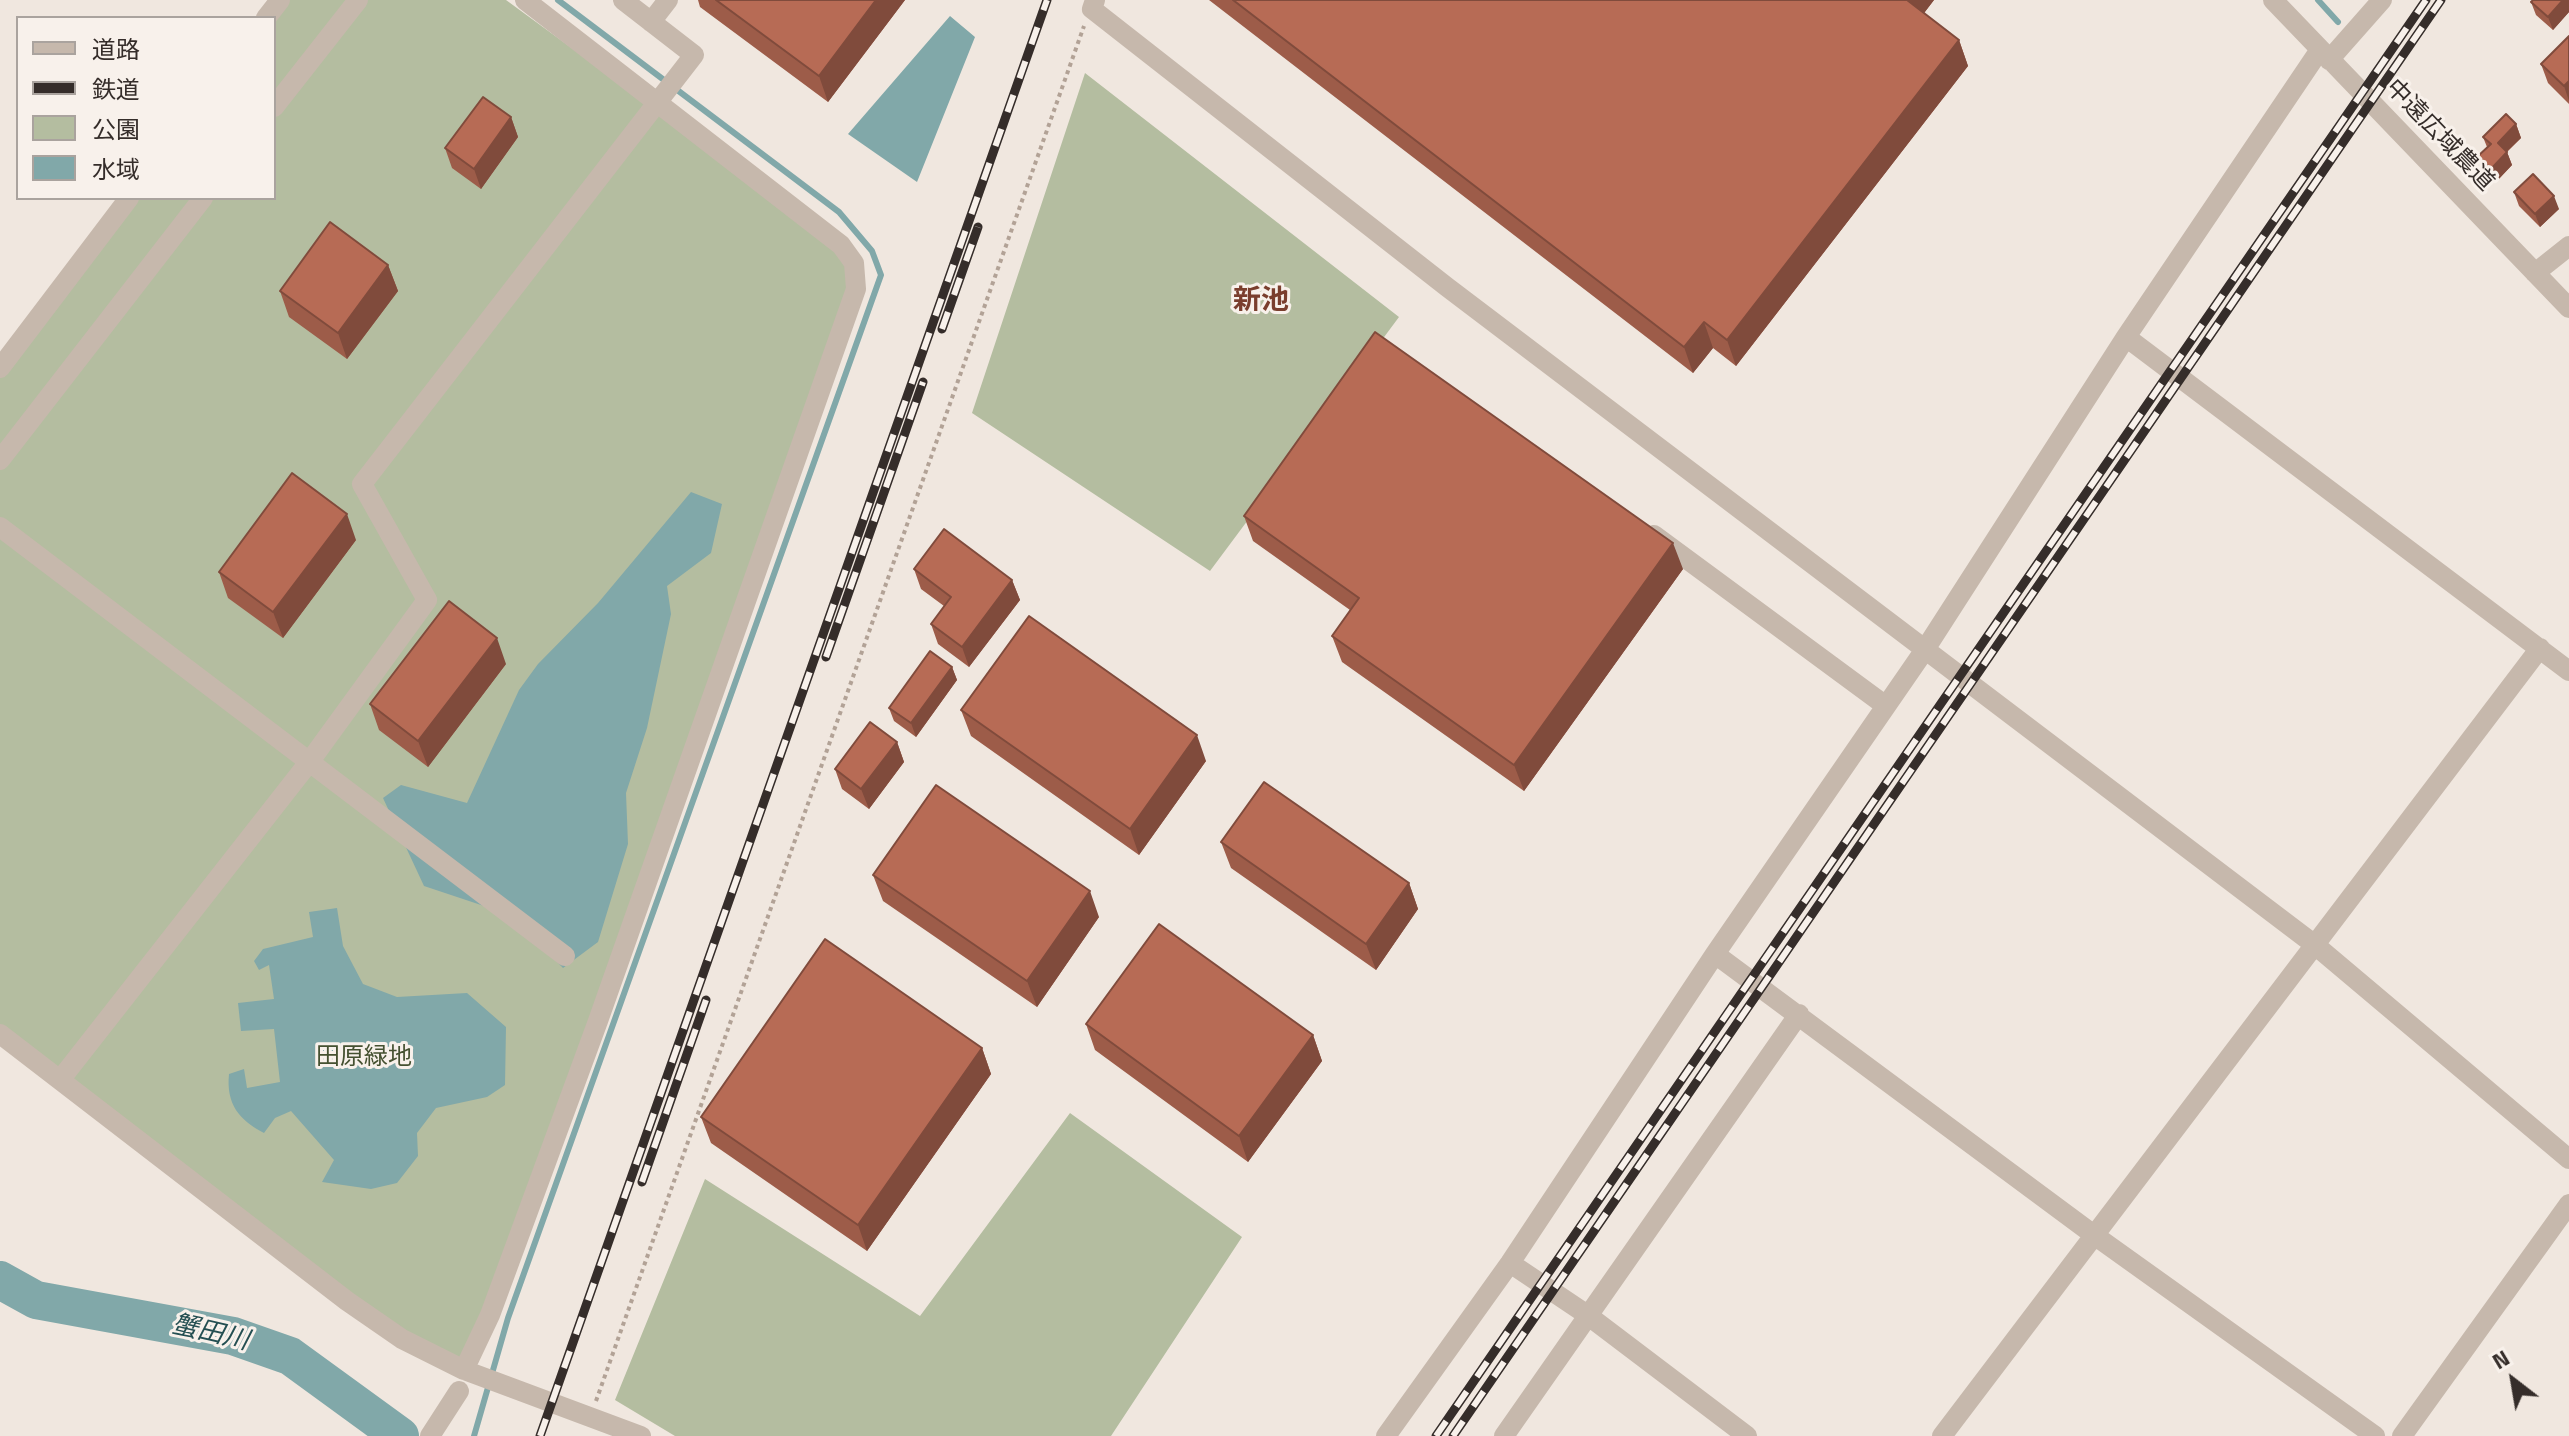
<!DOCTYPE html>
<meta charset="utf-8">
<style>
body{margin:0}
#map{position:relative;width:2569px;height:1436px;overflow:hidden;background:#f0e7df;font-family:"Titillium Web","Noto Sans JP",sans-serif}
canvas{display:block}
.legend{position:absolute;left:16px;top:16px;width:260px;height:184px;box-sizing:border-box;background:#f8f1eb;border:2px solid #aaa39e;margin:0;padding:10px 14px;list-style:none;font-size:24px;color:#352d2a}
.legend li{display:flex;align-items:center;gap:16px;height:40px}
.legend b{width:40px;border:2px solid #aaa39e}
.north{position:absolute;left:2473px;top:1340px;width:80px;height:80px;-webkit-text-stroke:6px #f8f1eb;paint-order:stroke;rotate:329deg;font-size:22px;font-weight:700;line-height:32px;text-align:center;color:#352d2a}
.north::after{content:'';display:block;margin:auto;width:28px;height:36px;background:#352d2a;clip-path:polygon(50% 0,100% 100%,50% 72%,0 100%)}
</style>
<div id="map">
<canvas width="2569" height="1436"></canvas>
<ul class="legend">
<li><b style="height:10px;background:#c6b8ac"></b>道路</li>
<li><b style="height:10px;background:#352d2a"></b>鉄道</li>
<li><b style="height:22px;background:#b4bda0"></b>公園</li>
<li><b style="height:22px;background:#81a8a9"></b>水域</li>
</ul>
<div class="north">N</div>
</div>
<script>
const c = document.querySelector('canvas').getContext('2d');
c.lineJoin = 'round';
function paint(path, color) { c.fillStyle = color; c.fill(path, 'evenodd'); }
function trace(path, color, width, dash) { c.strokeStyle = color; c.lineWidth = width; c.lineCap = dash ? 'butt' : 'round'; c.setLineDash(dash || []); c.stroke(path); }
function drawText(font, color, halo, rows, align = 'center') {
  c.font = font + ' "Titillium Web","Noto Sans JP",sans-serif'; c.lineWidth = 6; c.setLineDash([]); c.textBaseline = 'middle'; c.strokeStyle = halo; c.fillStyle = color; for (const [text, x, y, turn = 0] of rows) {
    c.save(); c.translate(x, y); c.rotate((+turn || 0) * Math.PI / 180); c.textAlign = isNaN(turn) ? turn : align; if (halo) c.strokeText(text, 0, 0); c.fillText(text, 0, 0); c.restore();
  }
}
paint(new Path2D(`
 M 272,0 L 506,0 L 841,245 L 855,273 L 464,1370 L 402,1339 L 0,1034 L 0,362 L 123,198 L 274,198 Z
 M 1085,73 L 1399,317 L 1210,571 L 972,413 Z
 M 1070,1113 L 1242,1237 L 1111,1436 L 675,1436 L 615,1400 L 705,1179 L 920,1316 Z`), '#b4bda0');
paint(new Path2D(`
 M 950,16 L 975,37 L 917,182 L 848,134 Z
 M 691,492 L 722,504 L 711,553 L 667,586 L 671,614 L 647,728 L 626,793 L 628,844 L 598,942 L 563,968 L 511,915 L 424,886 L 383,798 L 401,785 L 467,803 L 519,690 L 538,664 L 598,603 Z
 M 337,908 L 343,946 L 363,984 L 397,997 L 467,993 L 506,1027 L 505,1085 L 487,1097 L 436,1108 L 417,1133 L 418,1156 L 397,1183 L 371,1189 L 322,1182 L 334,1160 L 291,1111 L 275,1118 L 264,1133 C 239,1120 226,1104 229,1074 L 244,1069 L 247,1088 L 280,1082 L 274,1029 L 241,1031 L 238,1003 L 274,999 L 269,965 L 259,970 L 254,961 L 263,949 L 313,937 L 309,912 Z`), '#81a8a9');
trace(new Path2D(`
 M 2318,0 L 2338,22
 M 474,1436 L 508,1318 L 881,275 L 872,251 L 839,212 L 558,0`), '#81a8a9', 6);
trace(new Path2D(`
 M 0,1280 L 36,1300 L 233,1336 L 290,1356 L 400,1436`), '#81a8a9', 38);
trace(new Path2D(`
 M 596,1401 L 1084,26`), '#b2a296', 4, [4, 4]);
trace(new Path2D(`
 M 1095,0 L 1092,9 L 1447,287 L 2315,945 L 2569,1159
 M 2273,0 L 2569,308
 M 266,18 L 280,0
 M 651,22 L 668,0
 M 2329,60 L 2382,0
 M 274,107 L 358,0
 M 2535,273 L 2569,246
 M 2126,337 L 2569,671
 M 0,368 L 129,198
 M 0,460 L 203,198
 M 0,527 L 565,956
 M 1654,535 L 1886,706
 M 1715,954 L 2094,1235 L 2375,1436
 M 0,1034 L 347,1301 L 402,1339 L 464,1370 L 641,1436
 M 60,1080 L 310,761 L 427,600 L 362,484 L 694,55 L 623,0
 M 1510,1263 L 1586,1314 L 1747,1436
 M 464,1370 L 490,1315 L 598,1021 L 856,289 L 854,263 L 841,245 L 525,0
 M 430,1436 L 459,1391
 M 1386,1436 L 1510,1263 L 1715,954 L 1924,651 L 2126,337 L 2319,51
 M 1504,1436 L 1799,1014
 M 1942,1436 L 2540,648
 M 2402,1436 L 2569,1204`), '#c6b8ac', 20);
const rail = new Path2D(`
 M 942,329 L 978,227
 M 826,657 L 923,382
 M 642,1182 L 706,1000
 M 540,1436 L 1047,0
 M 1436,1436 L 2426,0
 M 1453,1436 L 2441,0`);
trace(rail, '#352d2a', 9);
trace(rail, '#f8f1eb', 6, [18]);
paint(new Path2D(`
 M 698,0 L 905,0 L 828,102 L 700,7 Z
 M 1209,0 L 1934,0 L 1924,13 L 1959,40 L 1968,66 L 1736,366 L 1713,348 L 1693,373 Z
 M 2569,0 L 2569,12 L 2553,30 L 2536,15 L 2531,2 Z
 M 2569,36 L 2569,104 L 2548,83 L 2541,64 Z
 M 511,117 L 518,137 L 481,189 L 452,168 L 445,148 Z
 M 2516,124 L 2521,138 L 2507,152 L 2512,165 L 2496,182 L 2483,170 L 2478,156 L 2487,147 L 2483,137 Z
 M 2514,192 L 2559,209 L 2540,227 L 2519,206 Z
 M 388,265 L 398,291 L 347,359 L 289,317 L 280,291 Z
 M 1244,516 L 1683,569 L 1524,791 L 1342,662 L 1332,636 L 1350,610 L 1253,541 Z
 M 356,540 L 283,638 L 228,598 L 219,572 Z
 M 914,569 L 1012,580 L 1020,600 L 969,667 L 938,644 L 931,624 L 944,606 L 921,589 Z
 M 506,664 L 428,767 L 379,730 L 370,704 Z
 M 952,667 L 957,680 L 916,737 L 894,721 L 889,708 Z
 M 961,710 L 1206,761 L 1139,855 L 971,736 Z
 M 897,742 L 904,762 L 869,809 L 842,789 L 835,769 Z
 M 1221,842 L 1409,883 L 1418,909 L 1376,970 L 1231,868 Z
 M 873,875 L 1099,917 L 1037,1007 L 883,901 Z
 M 1086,1024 L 1313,1035 L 1322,1061 L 1248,1162 L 1095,1050 Z
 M 982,1048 L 991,1074 L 867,1251 L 711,1143 L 701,1117 Z`), '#9d5c49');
paint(new Path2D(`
 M 876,0 L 905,0 L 828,102 L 819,76 Z
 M 1906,0 L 1934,0 L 1915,25 Z
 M 2563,0 L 2569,0 L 2569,12 L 2553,30 L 2548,17 Z
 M 1959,40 L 1968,66 L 1736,366 L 1727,340 Z
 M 2569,81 L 2569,101 L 2564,86 Z
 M 511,117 L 518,137 L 481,189 L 474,169 Z
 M 2516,124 L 2521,138 L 2502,156 L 2498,143 Z
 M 2507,152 L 2512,165 L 2496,182 L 2491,169 Z
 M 2554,196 L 2559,209 L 2540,227 L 2535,214 Z
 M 388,265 L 398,291 L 347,359 L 338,333 Z
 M 1704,322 L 1713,348 L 1693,373 L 1684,347 Z
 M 347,514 L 356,540 L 283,638 L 273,612 Z
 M 1673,543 L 1683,569 L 1524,791 L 1514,765 Z
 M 1012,580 L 1020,600 L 969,667 L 962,647 Z
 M 497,638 L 506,664 L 428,767 L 418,741 Z
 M 952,667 L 957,680 L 916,737 L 911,723 Z
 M 1197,735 L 1206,761 L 1139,855 L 1130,829 Z
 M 897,742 L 904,762 L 869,809 L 861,789 Z
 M 1409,883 L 1418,909 L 1376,970 L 1366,944 Z
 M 1090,891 L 1099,917 L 1037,1007 L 1027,981 Z
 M 1313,1035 L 1322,1061 L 1248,1162 L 1239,1136 Z
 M 982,1048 L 991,1074 L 867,1251 L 858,1225 Z`), '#804b3c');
const building = new Path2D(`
 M 716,0 L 876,0 L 819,76 Z
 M 1233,0 L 1907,0 L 1959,40 L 1727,340 L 1704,322 L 1684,347 Z
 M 2533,0 L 2563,0 L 2548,17 L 2531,2 Z
 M 2569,36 L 2569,81 L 2564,86 L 2541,64 Z
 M 483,97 L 511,117 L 474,169 L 445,148 Z
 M 2506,114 L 2516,124 L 2498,143 L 2507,152 L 2491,169 L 2478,156 L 2491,144 L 2483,137 Z
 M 2533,174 L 2554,196 L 2535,214 L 2514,192 Z
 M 330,222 L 388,265 L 338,333 L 280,291 Z
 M 1375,332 L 1673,543 L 1514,765 L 1332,636 L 1359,598 L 1244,516 Z
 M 292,473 L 347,514 L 273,612 L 219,572 Z
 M 944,529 L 1012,580 L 962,647 L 931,624 L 951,597 L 914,569 Z
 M 449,601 L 497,638 L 418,741 L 370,704 Z
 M 1029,616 L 1197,735 L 1130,829 L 961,710 Z
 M 930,651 L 952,667 L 911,723 L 889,708 Z
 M 870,722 L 897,742 L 861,789 L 835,769 Z
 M 1264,782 L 1409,883 L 1366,944 L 1221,842 Z
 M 936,785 L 1090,891 L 1027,981 L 873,875 Z
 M 1159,924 L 1313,1035 L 1239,1136 L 1086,1024 Z
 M 825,939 L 982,1048 L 858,1225 L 701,1117 Z`);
paint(building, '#b76b55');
trace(building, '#804b3c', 2);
drawText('24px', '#352d2a', '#f8f1eb', [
 ["中遠広域農道",2439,136,46]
]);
drawText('24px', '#455131', '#f8f1eb', [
 ["田原緑地",364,1058]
]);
drawText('italic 26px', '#244f52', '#f8f1eb', [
 ["蟹田川",210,1334,13]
]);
drawText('bold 28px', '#7a3e2d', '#f8f1eb', [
 ["新池",1261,302]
]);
</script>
